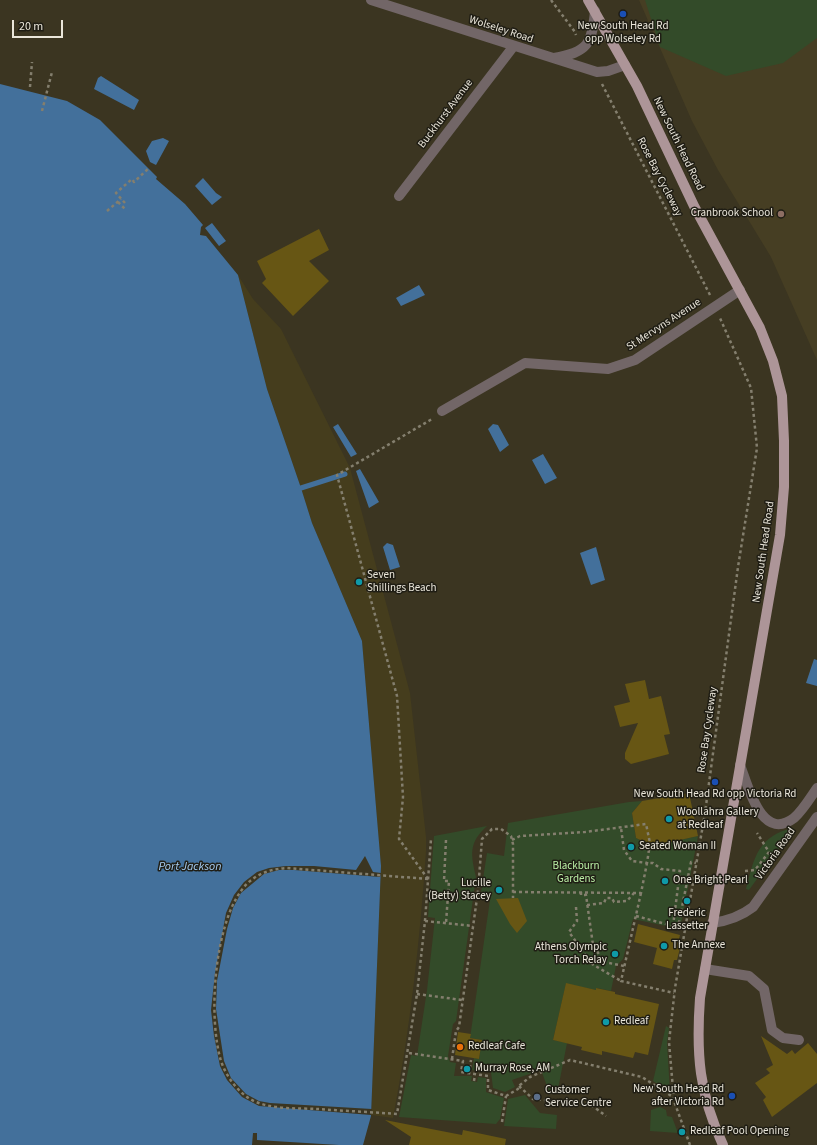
<!DOCTYPE html>
<style>
body{margin:0}
#map{position:relative;width:817px;height:1145px;overflow:hidden;background:#3b3521;font-family:"Source Sans 3",sans-serif}
canvas{display:block}
.scale{position:absolute;left:12px;top:20px;width:51px;height:18px;box-sizing:border-box;border:2px solid #eae6da;border-top:0;padding-left:5px;font-size:12px;line-height:14px;white-space:nowrap;color:#eae6da;-webkit-text-stroke:3px #1f1d14;paint-order:stroke}
</style>
<div id="map">
<canvas width="817" height="1145"></canvas>
<div class="scale">20 m</div>
</div>
<script>
const c = document.querySelector('canvas').getContext('2d');
c.lineJoin = 'round';
function paint(path, color) { c.fillStyle = color; c.fill(path, 'evenodd'); }
function trace(path, color, width, dash) { c.strokeStyle = color; c.lineWidth = width; c.lineCap = dash ? 'butt' : 'round'; c.setLineDash(dash || []); c.stroke(path); }
function drawText(font, color, halo, rows, align = 'center') {
  c.font = font + ' "Source Sans 3",sans-serif'; c.lineWidth = 3; c.setLineDash([]); c.textBaseline = 'middle'; c.strokeStyle = halo; c.fillStyle = color; for (const [text, x, y, turn = 0] of rows) {
    c.save(); c.translate(x, y); c.rotate((+turn || 0) * Math.PI / 180); c.textAlign = isNaN(turn) ? turn : align; if (halo) c.strokeText(text, 0, 0); c.fillText(text, 0, 0); c.restore();
  }
}
paint(new Path2D(`
 M 639,0 L 817,0 L 817,360 L 771,257 L 718,170 L 692,121 Z`), '#463e23');
paint(new Path2D(`
 M 645,0 L 817,0 L 817,38 L 783,63 L 726,76 L 660,47 Z
 M 642,801 L 632,813 L 636,838 L 652,846 L 698,836 L 680,929 L 633,919 L 623,959 L 616,966 L 611,991 L 597,988 L 596,990 L 566,984 L 553,1040 L 567,1043 L 558,1089 L 550,1094 L 541,1070 L 512,1080 L 515,1087 L 505,1092 L 493,1088 L 491,1072 L 472,1070 L 474,1058 L 479,1059 L 482,1040 L 470,1038 L 491,893 L 481,892 L 487,853 L 504,856 L 508,823 L 629,802 Z
 M 487,826 C 468,843 471,855 476,877 L 456,1021 L 453,1024 L 448,1056 L 450,1062 L 456,1063 L 454,1076 L 472,1076 L 471,1081 L 477,1082 L 478,1077 L 486,1078 L 486,1092 L 504,1098 L 500,1119 L 496,1124 L 399,1117 L 411,1055 L 417,1056 L 427,990 L 435,918 L 428,917 L 434,836 Z
 M 794,828 L 749,890 L 746,889 C 754,858 758,835 794,828 Z
 M 666,1026 L 669,1028 L 667,1043 L 670,1092 L 653,1081 Z
 M 525,1095 L 540,1113 L 557,1115 L 556,1129 L 504,1126 L 508,1099 Z
 M 660,1107 L 666,1110 L 667,1116 L 672,1117 L 678,1133 L 650,1131 L 651,1110 Z`), '#334b29');
paint(new Path2D(`
 M 238,275 L 253,299 L 281,329 L 350,468 L 410,693 L 426,837 L 426,851 C 420,941 410,1029 393,1118 L 371,1115 L 381,866 L 362,641 L 312,523 L 301,488 L 267,389 Z`), '#453d1d');
paint(new Path2D(`
 M 101,76 L 139,100 L 134,110 L 94,89 L 98,78 Z
 M 0,84 L 67,101 L 100,120 L 157,177 L 156,179 L 185,204 L 203,225 L 201,227 L 200,235 L 206,236 L 238,275 L 267,389 L 301,488 L 312,523 L 362,641 L 381,866 L 371,1116 L 363,1145 L 0,1145 Z
 M 163,138 L 169,141 L 156,165 L 150,162 L 146,151 L 152,141 Z
 M 203,178 L 216,193 L 222,197 L 212,205 L 195,186 Z
 M 212,223 L 226,241 L 219,246 L 205,228 Z
 M 419,285 L 425,295 L 401,306 L 396,298 Z
 M 338,424 L 357,454 L 351,457 L 333,427 Z
 M 493,424 L 498,425 L 509,445 L 500,452 L 488,429 Z
 M 543,454 L 557,478 L 545,484 L 532,460 Z
 M 360,469 L 379,502 L 369,508 L 356,471 Z
 M 387,543 L 393,545 L 400,567 L 390,570 L 383,547 Z
 M 596,547 L 605,580 L 591,585 L 580,553 Z
 M 814,659 L 817,660 L 817,686 L 806,683 Z`), '#43709b');
paint(new Path2D(`
 M 365,856 L 373,872 L 381,873 L 380,877 L 294,870 L 279,870 L 264,874 L 241,893 L 233,908 L 227,929 L 217,981 L 216,1009 L 224,1061 L 231,1078 L 246,1094 L 259,1101 L 270,1103 L 372,1109 L 371,1115 L 259,1106 L 242,1097 L 227,1080 L 220,1066 L 214,1036 L 211,1010 L 215,973 L 226,913 L 234,895 L 244,882 L 257,872 L 269,868 L 286,866 L 314,866 L 356,870 Z
 M 253,1133 L 257,1133 L 257,1140 L 339,1145 L 252,1145 Z`), '#3b3521');
trace(new Path2D(`
 M 301,488 L 345,474`), '#43709b', 5);
paint(new Path2D(`
 M 319,229 L 329,250 L 309,261 L 329,281 L 293,316 L 262,283 L 266,279 L 257,261 Z
 M 645,680 L 649,699 L 661,696 L 670,734 L 664,735 L 669,754 L 631,764 L 625,759 L 625,753 L 638,723 L 620,727 L 614,706 L 630,702 L 625,684 Z
 M 689,793 L 698,836 L 653,846 L 636,838 L 632,813 L 642,801 Z
 M 518,898 L 527,921 L 517,933 L 510,924 L 496,899 Z
 M 638,924 L 680,935 L 678,943 L 681,944 L 677,960 L 674,960 L 672,969 L 653,964 L 657,948 L 634,942 Z
 M 566,983 L 596,990 L 596,988 L 615,992 L 615,994 L 659,1004 L 648,1055 L 635,1052 L 633,1058 L 602,1051 L 602,1055 L 581,1050 L 582,1047 L 553,1040 Z
 M 458,1032 L 471,1034 L 470,1038 L 482,1040 L 479,1059 L 455,1055 Z
 M 761,1036 L 787,1054 L 792,1050 L 795,1054 L 808,1043 L 817,1054 L 817,1083 L 772,1117 L 763,1100 L 766,1097 L 755,1083 L 770,1073 L 766,1069 L 773,1065 Z
 M 385,1120 L 462,1135 L 463,1130 L 506,1139 L 505,1145 L 409,1145 L 411,1137 Z`), '#675614');
trace(new Path2D(`
 M 551,0 L 575,32 L 576,35
 M 602,84 L 710,295
 M 30,87 L 32,62
 M 42,111 L 52,72
 M 118,202 L 126,210
 M 125,203 L 116,193 L 132,179 L 134,182 L 149,168
 M 107,211 L 121,199
 M 446,840 L 444,881 L 449,881 L 446,923
 M 512,840 L 520,836 L 585,832 L 646,824 L 650,843 L 647,863 L 632,861 L 624,850 L 621,828
 M 745,871 L 755,870 L 769,852 L 757,833
 M 428,879 L 287,868 C 269,869 252,875 241,891 C 214,928 208,1018 221,1061 C 226,1076 237,1091 250,1099 C 269,1110 297,1108 318,1109 C 344,1111 371,1112 397,1114 L 417,994 L 425,921 L 431,839
 M 428,879 L 399,839 L 403,797 L 397,696 L 337,475 L 432,419
 M 513,892 L 641,893 L 647,863 L 653,863 L 661,869 L 680,871 L 673,926 L 678,927 L 691,862 L 696,863
 M 581,892 L 581,895 L 586,895 L 593,945 L 604,962 L 624,966
 M 641,893 L 621,981 L 674,993
 M 587,905 L 604,903 L 606,898 L 612,898 L 614,902 L 627,901 L 634,893
 M 576,907 L 577,921 L 569,932 L 592,964 L 621,981
 M 636,916 L 673,926
 M 425,921 L 473,926
 M 417,994 L 462,1000
 M 409,1053 L 463,1061 L 461,1072 L 488,1076 L 488,1090 L 506,1096 L 518,1089 L 520,1085 L 530,1077 L 570,1060 L 642,1077 L 673,1097
 M 452,1059 L 456,1031 L 459,1027 L 478,891 L 482,839 L 492,829 L 501,829 L 511,836 L 513,844 L 513,898
 M 469,1074 L 471,1060
 M 474,1081 L 475,1075
 M 519,1086 L 533,1099 L 590,1104 L 606,1116
 M 502,1122 L 506,1096
 M 690,1145 L 674,1101 L 669,1042 L 675,988 L 705,813 L 738,567 L 757,448 L 751,388 L 720,318`), '#847f6e', 2.5, [3, 3]);
trace(new Path2D(`
 M 371,0 L 597,72 L 608,71 L 625,65
 M 554,58 C 588,52 592,44 595,11
 M 399,196 L 513,47
 M 442,411 L 525,363 L 608,369 L 635,360 L 740,290
 M 740,765 C 748,785 761,843 794,818 C 803,810 810,798 817,788
 M 712,923 C 728,921 740,917 753,907 L 817,817
 M 705,969 L 749,976 L 764,989 L 772,1030 L 783,1038 L 799,1040`), '#726667', 10);
trace(new Path2D(`
 M 588,0 L 637,86 L 694,206 L 760,328 L 773,361 L 782,396 L 784,441 L 784,487 L 780,535 L 700,998 C 696,1054 699,1094 723,1145`), '#ad9598', 10);
for (const [x, y, r, color] of [
 [623,14,4,"#1a4fb4"],
 [781,214,4,"#8d6e63"],
 [359,582,4,"#0f9aa8"],
 [715,782,4,"#1a4fb4"],
 [669,819,4,"#0f9aa8"],
 [631,847,4,"#0f9aa8"],
 [665,881,4,"#0f9aa8"],
 [499,890,4,"#0f9aa8"],
 [687,901,4,"#0f9aa8"],
 [664,946,4,"#0f9aa8"],
 [615,954,4,"#0f9aa8"],
 [606,1022,4,"#0f9aa8"],
 [460,1047,4,"#e8710a"],
 [467,1069,4,"#0f9aa8"],
 [732,1096,4,"#1a4fb4"],
 [537,1097,4,"#5c6f8a"],
 [682,1132,4,"#0f9aa8"]
]) { const dot = new Path2D(); dot.arc(x, y, r, 0, 2 * Math.PI); c.fillStyle = color; c.fill(dot); trace(dot, '#1f1d14', 1.5); }
drawText('11px', '#eae6da', '#1f1d14', [
 ["New South Head Rd",623,27,"center"],
 ["opp Wolseley Rd",623,40,"center"],
 ["Cranbrook School",773,214,"right"],
 ["Seven",367,576],
 ["Shillings Beach",367,589],
 ["New South Head Rd opp Victoria Rd",715,795,"center"],
 ["Woollahra Gallery",677,813],
 ["at Redleaf",677,826],
 ["Seated Woman II",639,847],
 ["One Bright Pearl",673,881],
 ["Lucille",491,884,"right"],
 ["(Betty) Stacey",491,897,"right"],
 ["Frederic",687,914,"center"],
 ["Lassetter",687,927,"center"],
 ["The Annexe",672,946],
 ["Athens Olympic",607,948,"right"],
 ["Torch Relay",607,961,"right"],
 ["Redleaf",614,1022],
 ["Redleaf Cafe",468,1047],
 ["Murray Rose, AM",475,1069],
 ["New South Head Rd",724,1090,"right"],
 ["after Victoria Rd",724,1103,"right"],
 ["Customer",545,1091],
 ["Service Centre",545,1104],
 ["Redleaf Pool Opening",690,1132]
], 'left');
drawText('11px', '#eae6da', '#1f1d14', [
 ["Wolseley Road",501,30,18],
 ["Buckhurst Avenue",446,114,-53],
 ["New South Head Road",678,144,64],
 ["Rose Bay Cycleway",659,177,63],
 ["St Mervyns Avenue",664,325,-33],
 ["New South Head Road",764,552,-82],
 ["Rose Bay Cycleway",708,730,-82],
 ["Victoria Road",776,854,-55]
]);
drawText('11px', '#bcf2a7', '#1f1d14', [
 ["Blackburn",576,867],
 ["Gardens",576,880]
]);
drawText('italic 12px', '#a4cbf1', '#1f1d14', [
 ["Port Jackson",190,867]
]);
</script>
